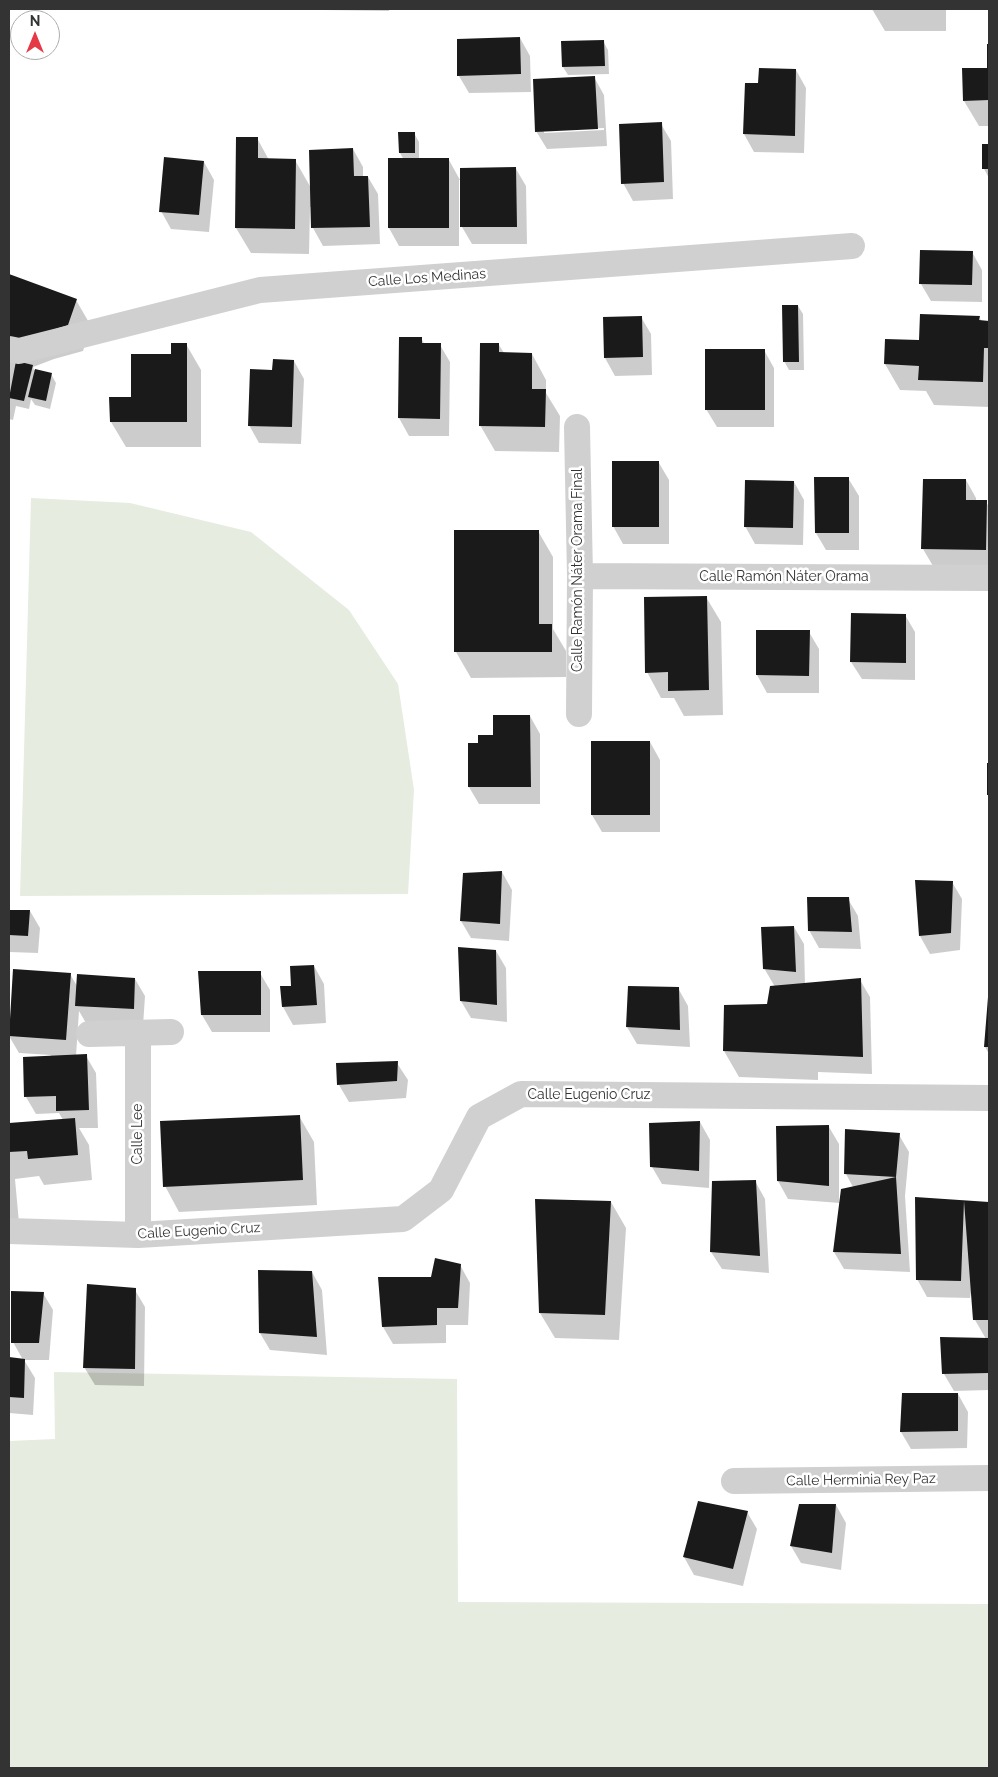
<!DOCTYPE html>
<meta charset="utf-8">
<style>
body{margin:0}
#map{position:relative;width:998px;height:1777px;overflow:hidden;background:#fff;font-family:Raleway,sans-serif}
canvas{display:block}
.frame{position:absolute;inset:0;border:10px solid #333;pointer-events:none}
.north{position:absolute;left:10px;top:10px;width:50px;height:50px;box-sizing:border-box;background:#fff;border:1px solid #adadad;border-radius:50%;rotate:0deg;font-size:14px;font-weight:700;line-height:20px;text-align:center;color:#333}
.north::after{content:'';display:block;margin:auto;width:18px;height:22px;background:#e63946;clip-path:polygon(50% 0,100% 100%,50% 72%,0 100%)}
</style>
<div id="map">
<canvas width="998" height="1777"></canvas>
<div class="frame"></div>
<div class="north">N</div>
</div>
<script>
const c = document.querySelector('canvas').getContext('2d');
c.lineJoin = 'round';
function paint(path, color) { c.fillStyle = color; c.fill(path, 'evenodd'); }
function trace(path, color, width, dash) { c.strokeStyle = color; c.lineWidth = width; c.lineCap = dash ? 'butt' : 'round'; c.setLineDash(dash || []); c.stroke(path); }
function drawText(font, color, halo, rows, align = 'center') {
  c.font = font + ' Raleway,sans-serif'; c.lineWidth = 5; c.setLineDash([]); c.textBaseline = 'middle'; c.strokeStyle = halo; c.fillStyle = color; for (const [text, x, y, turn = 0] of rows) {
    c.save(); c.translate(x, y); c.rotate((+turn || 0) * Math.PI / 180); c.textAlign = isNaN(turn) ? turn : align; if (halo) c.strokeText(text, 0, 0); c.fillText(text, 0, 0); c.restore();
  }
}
paint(new Path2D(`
 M 31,498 L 130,503 L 251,532 L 349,610 L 398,684 L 414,790 L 408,894 L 20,896 Z
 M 54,1372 L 457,1379 L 458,1602 L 989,1604 L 989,1768 L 9,1768 L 9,1441 L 55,1439 Z`), '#e6ecdf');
paint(new Path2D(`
 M 322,9 L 389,9 L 389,11 L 323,10 Z
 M 872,9 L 946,9 L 946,31 L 885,31 Z
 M 520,38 L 530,56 L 531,92 L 469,93 L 459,76 Z
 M 603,41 L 608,50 L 609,74 L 568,75 L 563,67 Z
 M 988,45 L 989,45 L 989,126 L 979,126 L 964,101 L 989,69 Z
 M 796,70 L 806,88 L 804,153 L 754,152 L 744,134 L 746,85 L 759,85 Z
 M 594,77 L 604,95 L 607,146 L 547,149 L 536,131 ZM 604,128 L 604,130 L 544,133 L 544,130 Z
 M 661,124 L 671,141 L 673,199 L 633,201 L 623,183 Z
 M 414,133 L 419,142 L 419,160 L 449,160 L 460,180 L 459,180 L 459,246 L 399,246 L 389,228 L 389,160 L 404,160 L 400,153 Z
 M 257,138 L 269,160 L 295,160 L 311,188 L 353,149 L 363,167 L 363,177 L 368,177 L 378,194 L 380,244 L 323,246 L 313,228 L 312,207 L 310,207 L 309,254 L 251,253 L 236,228 Z
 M 984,146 L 989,146 L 989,178 L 984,169 Z
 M 204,162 L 214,180 L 209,232 L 171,229 L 161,211 Z
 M 516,169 L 526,186 L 527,244 L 472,244 L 462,227 L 461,170 Z
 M 972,252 L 982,270 L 982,302 L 931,301 L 921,284 Z
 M 9,276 L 76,300 L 91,326 L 83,351 L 54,359 L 33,367 L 34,370 L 51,374 L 56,383 L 50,409 L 35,405 L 31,399 L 29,409 L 16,406 L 13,420 L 9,419 Z
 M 798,306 L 803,314 L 804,370 L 789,370 L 784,361 Z
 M 641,317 L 651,334 L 652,375 L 615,376 L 605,358 L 604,318 Z
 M 979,317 L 982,322 L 989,322 L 989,407 L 934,405 L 926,391 L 900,390 L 885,364 L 921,341 Z
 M 400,338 L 421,338 L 425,345 L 440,345 L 450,362 L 449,436 L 409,436 L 399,418 Z
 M 186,344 L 201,370 L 201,447 L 126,447 L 111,422 L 172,355 Z
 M 499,345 L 504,353 L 532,354 L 546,380 L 546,393 L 560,416 L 559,452 L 495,451 L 480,425 Z
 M 764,350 L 774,368 L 774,427 L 717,427 L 706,409 Z
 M 294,361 L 304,379 L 301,444 L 259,443 L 249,425 L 273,371 Z
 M 659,463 L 669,480 L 669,544 L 623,544 L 613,526 Z
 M 816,478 L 848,478 L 859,496 L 859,550 L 826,550 L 816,533 Z
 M 966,480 L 976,498 L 976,502 L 986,502 L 989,507 L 989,567 L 933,566 L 923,549 Z
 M 794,482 L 804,500 L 803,545 L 755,544 L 745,526 Z
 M 455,531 L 538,531 L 553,557 L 553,629 L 566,651 L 566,677 L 471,678 L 456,652 Z
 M 706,597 L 721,622 L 723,715 L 684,716 L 674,698 L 661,698 L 647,672 Z
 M 905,615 L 915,632 L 915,680 L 862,679 L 851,662 Z
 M 757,631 L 809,632 L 819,649 L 819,693 L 767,693 L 757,675 Z
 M 530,716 L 540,734 L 540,804 L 479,804 L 469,787 L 479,744 Z
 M 592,742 L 650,742 L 660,760 L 660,832 L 602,832 L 592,815 Z
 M 502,872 L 512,890 L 509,941 L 471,938 L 461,921 Z
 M 916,881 L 952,882 L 962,899 L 960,950 L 930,954 L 920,936 Z
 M 848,899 L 858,916 L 861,949 L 819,948 L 809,930 Z
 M 30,911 L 40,928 L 38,953 L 9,952 L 9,912 Z
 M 794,927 L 804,944 L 805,985 L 860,980 L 870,997 L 872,1074 L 818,1072 L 818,1080 L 739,1077 L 724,1051 L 768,1005 L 775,987 L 764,968 Z
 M 496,951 L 506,968 L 507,1022 L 471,1018 L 461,1001 Z
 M 314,966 L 324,984 L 326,1023 L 293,1025 L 283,1007 L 281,987 L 292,987 Z
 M 14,970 L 70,974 L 77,986 L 135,979 L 145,996 L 143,1026 L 86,1023 L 79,1011 L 76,1056 L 86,1056 L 96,1073 L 98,1128 L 79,1128 L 89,1145 L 92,1180 L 44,1185 L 39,1176 L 15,1179 L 19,1223 L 9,1223 L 9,1125 L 63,1120 L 59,1113 L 36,1114 L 26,1097 L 51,1055 L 19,1053 L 9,1036 Z
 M 260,973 L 270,990 L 270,1032 L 212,1032 L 202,1015 Z
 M 678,988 L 688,1006 L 690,1047 L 637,1044 L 627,1027 Z
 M 989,995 L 989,1054 L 985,1047 Z
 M 397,1063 L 408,1080 L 406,1098 L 349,1102 L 339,1085 L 337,1065 Z
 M 299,1116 L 314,1142 L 317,1205 L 179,1212 L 165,1186 Z
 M 700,1122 L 710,1140 L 709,1188 L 662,1184 L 652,1167 Z
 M 829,1127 L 839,1144 L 839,1202 L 840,1202 L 853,1187 L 846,1174 L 899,1135 L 909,1152 L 905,1196 L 910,1272 L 844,1269 L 834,1252 L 840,1203 L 788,1199 L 778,1181 Z
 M 755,1181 L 765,1199 L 769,1273 L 722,1269 L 711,1252 Z
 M 611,1202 L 626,1228 L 619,1340 L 555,1338 L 540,1313 Z
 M 964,1202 L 989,1203 L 989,1390 L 954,1391 L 944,1374 L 986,1339 L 975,1320 L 972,1292 L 971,1292 L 970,1298 L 927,1297 L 917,1279 Z
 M 460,1265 L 470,1283 L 468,1325 L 446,1325 L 446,1343 L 393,1344 L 383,1327 L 432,1279 Z
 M 312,1272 L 322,1290 L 327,1355 L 270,1350 L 260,1333 Z
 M 135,1290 L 145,1307 L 144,1386 L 95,1385 L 84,1367 Z
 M 43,1293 L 53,1310 L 49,1360 L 24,1360 L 35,1378 L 33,1415 L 9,1413 L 9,1358 L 23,1360 L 13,1342 Z
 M 958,1394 L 968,1412 L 967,1448 L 911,1449 L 901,1432 Z
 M 836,1505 L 846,1523 L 841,1570 L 801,1563 L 791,1546 Z
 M 747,1512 L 757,1529 L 743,1586 L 694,1575 L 684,1557 Z`), '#0003');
paint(new Path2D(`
 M 520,37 L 521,74 L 457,76 L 457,39 Z
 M 604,40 L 605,66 L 562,67 L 561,41 Z
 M 987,44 L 989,44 L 989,100 L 963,101 L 962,68 L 987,68 Z
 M 759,68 L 796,69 L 795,136 L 743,134 L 745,83 L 758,83 Z
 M 595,76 L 598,129 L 535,132 L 533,79 Z
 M 662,122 L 664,182 L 621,184 L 619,124 Z
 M 398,132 L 415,132 L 415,153 L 399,153 Z
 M 236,137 L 258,137 L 258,158 L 296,159 L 295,229 L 235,228 Z
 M 982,144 L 989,144 L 989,169 L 982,169 Z
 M 353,148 L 354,176 L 368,176 L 370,227 L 311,228 L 309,150 Z
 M 164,157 L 204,161 L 199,215 L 159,212 Z
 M 388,158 L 449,158 L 449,228 L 388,228 Z
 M 516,167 L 517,227 L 460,227 L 460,168 Z
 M 920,250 L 973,251 L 972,285 L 919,284 Z
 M 9,274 L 77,299 L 68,325 L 9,344 Z
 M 782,305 L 798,305 L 799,362 L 783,362 Z
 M 920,314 L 980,316 L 979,320 L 989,321 L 989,348 L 984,348 L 983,382 L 918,380 L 919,366 L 884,364 L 885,339 L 919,340 Z
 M 642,316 L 643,357 L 604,358 L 603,317 Z
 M 399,337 L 422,337 L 422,343 L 441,343 L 440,419 L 398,418 Z
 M 171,343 L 187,343 L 187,422 L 110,422 L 109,397 L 131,397 L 131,354 L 171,354 Z
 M 480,343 L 499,343 L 499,352 L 532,353 L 532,389 L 546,389 L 545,427 L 479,426 Z
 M 705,349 L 765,349 L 765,410 L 705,410 Z
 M 273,359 L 294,360 L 292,427 L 248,426 L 250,369 L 272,370 Z
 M 16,361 L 33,365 L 24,401 L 9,398 Z
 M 35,369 L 52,373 L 46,401 L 28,397 Z
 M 612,461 L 659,461 L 659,527 L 612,527 Z
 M 814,477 L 849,477 L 849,533 L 815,533 Z
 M 923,479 L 966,479 L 966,500 L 987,500 L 986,550 L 921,549 Z
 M 745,480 L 794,481 L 793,528 L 744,527 Z
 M 454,530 L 539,530 L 539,624 L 552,624 L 552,652 L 454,652 Z
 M 707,596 L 709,690 L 668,691 L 668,672 L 645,673 L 644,597 Z
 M 851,613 L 906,614 L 906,663 L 850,662 Z
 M 756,630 L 810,630 L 809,676 L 756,675 Z
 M 493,715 L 530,715 L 531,787 L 468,787 L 468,743 L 478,743 L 478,735 L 493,735 Z
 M 591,741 L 650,741 L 650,815 L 591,815 Z
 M 987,763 L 989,763 L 989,795 L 987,795 Z
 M 502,871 L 500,924 L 460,921 L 463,873 Z
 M 915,880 L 953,881 L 951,933 L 919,936 Z
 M 807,897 L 849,897 L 852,932 L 808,931 Z
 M 9,910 L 30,910 L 28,936 L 9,935 Z
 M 794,926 L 796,972 L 763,969 L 761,927 Z
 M 458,947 L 496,950 L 497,1005 L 460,1001 Z
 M 314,965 L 317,1005 L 282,1007 L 280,986 L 291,986 L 290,966 Z
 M 13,969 L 71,973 L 66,1040 L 9,1036 Z
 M 198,971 L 261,971 L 261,1015 L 201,1015 Z
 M 77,974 L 135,978 L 134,1009 L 75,1006 Z
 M 861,978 L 863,1057 L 723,1051 L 724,1005 L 767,1004 L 770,986 Z
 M 628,986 L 679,987 L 680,1030 L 626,1027 Z
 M 988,997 L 989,997 L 989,1047 L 984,1047 Z
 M 87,1054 L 89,1110 L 56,1111 L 56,1096 L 24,1097 L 23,1057 Z
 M 398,1061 L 397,1081 L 337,1085 L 336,1063 Z
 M 300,1115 L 303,1180 L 163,1187 L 160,1121 Z
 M 75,1118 L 78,1155 L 28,1159 L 27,1151 L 9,1152 L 9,1123 Z
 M 700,1121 L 699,1171 L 650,1167 L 649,1123 Z
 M 829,1125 L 829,1186 L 777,1181 L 776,1126 Z
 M 845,1129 L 900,1133 L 896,1177 L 901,1254 L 833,1252 L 841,1189 L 896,1177 L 844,1174 Z
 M 756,1180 L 760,1256 L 710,1252 L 712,1181 Z
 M 915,1197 L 989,1202 L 989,1320 L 973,1320 L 964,1201 L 961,1281 L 916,1280 Z
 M 535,1199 L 611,1201 L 605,1315 L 539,1313 Z
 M 435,1258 L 461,1264 L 458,1308 L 437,1308 L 437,1325 L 382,1327 L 378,1277 L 431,1277 Z
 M 258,1270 L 312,1271 L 317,1337 L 259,1333 Z
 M 87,1284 L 136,1288 L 135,1369 L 83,1368 Z
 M 11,1291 L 44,1292 L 39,1343 L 11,1343 Z
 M 940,1337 L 989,1338 L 989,1373 L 942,1374 Z
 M 9,1357 L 25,1359 L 24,1398 L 9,1397 Z
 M 902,1393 L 958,1393 L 958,1431 L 900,1432 Z
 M 698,1501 L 748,1511 L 733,1569 L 683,1557 Z
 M 799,1504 L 836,1504 L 832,1553 L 790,1546 Z`), '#1a1a1a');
trace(new Path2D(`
 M 9,349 L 19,351 L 260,290 L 852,246
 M 577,427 L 580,576 L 579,714
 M 580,576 L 989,578
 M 138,1033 L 138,1235
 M 89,1034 L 171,1032
 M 9,1231 L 138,1235 L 403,1219 L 441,1190 L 479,1117 L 521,1094 L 989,1098
 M 734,1481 L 989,1478`), '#d0d0d0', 26);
drawText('14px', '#333', '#fff', [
 ["Calle Los Medinas",427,278,-4],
 ["Calle Ramón Náter Orama Final",578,570,-90],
 ["Calle Ramón Náter Orama",784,577],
 ["Calle Eugenio Cruz",589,1095],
 ["Calle Lee",138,1134,-90],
 ["Calle Eugenio Cruz",199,1231,-3],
 ["Calle Herminia Rey Paz",861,1480,-1]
]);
</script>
